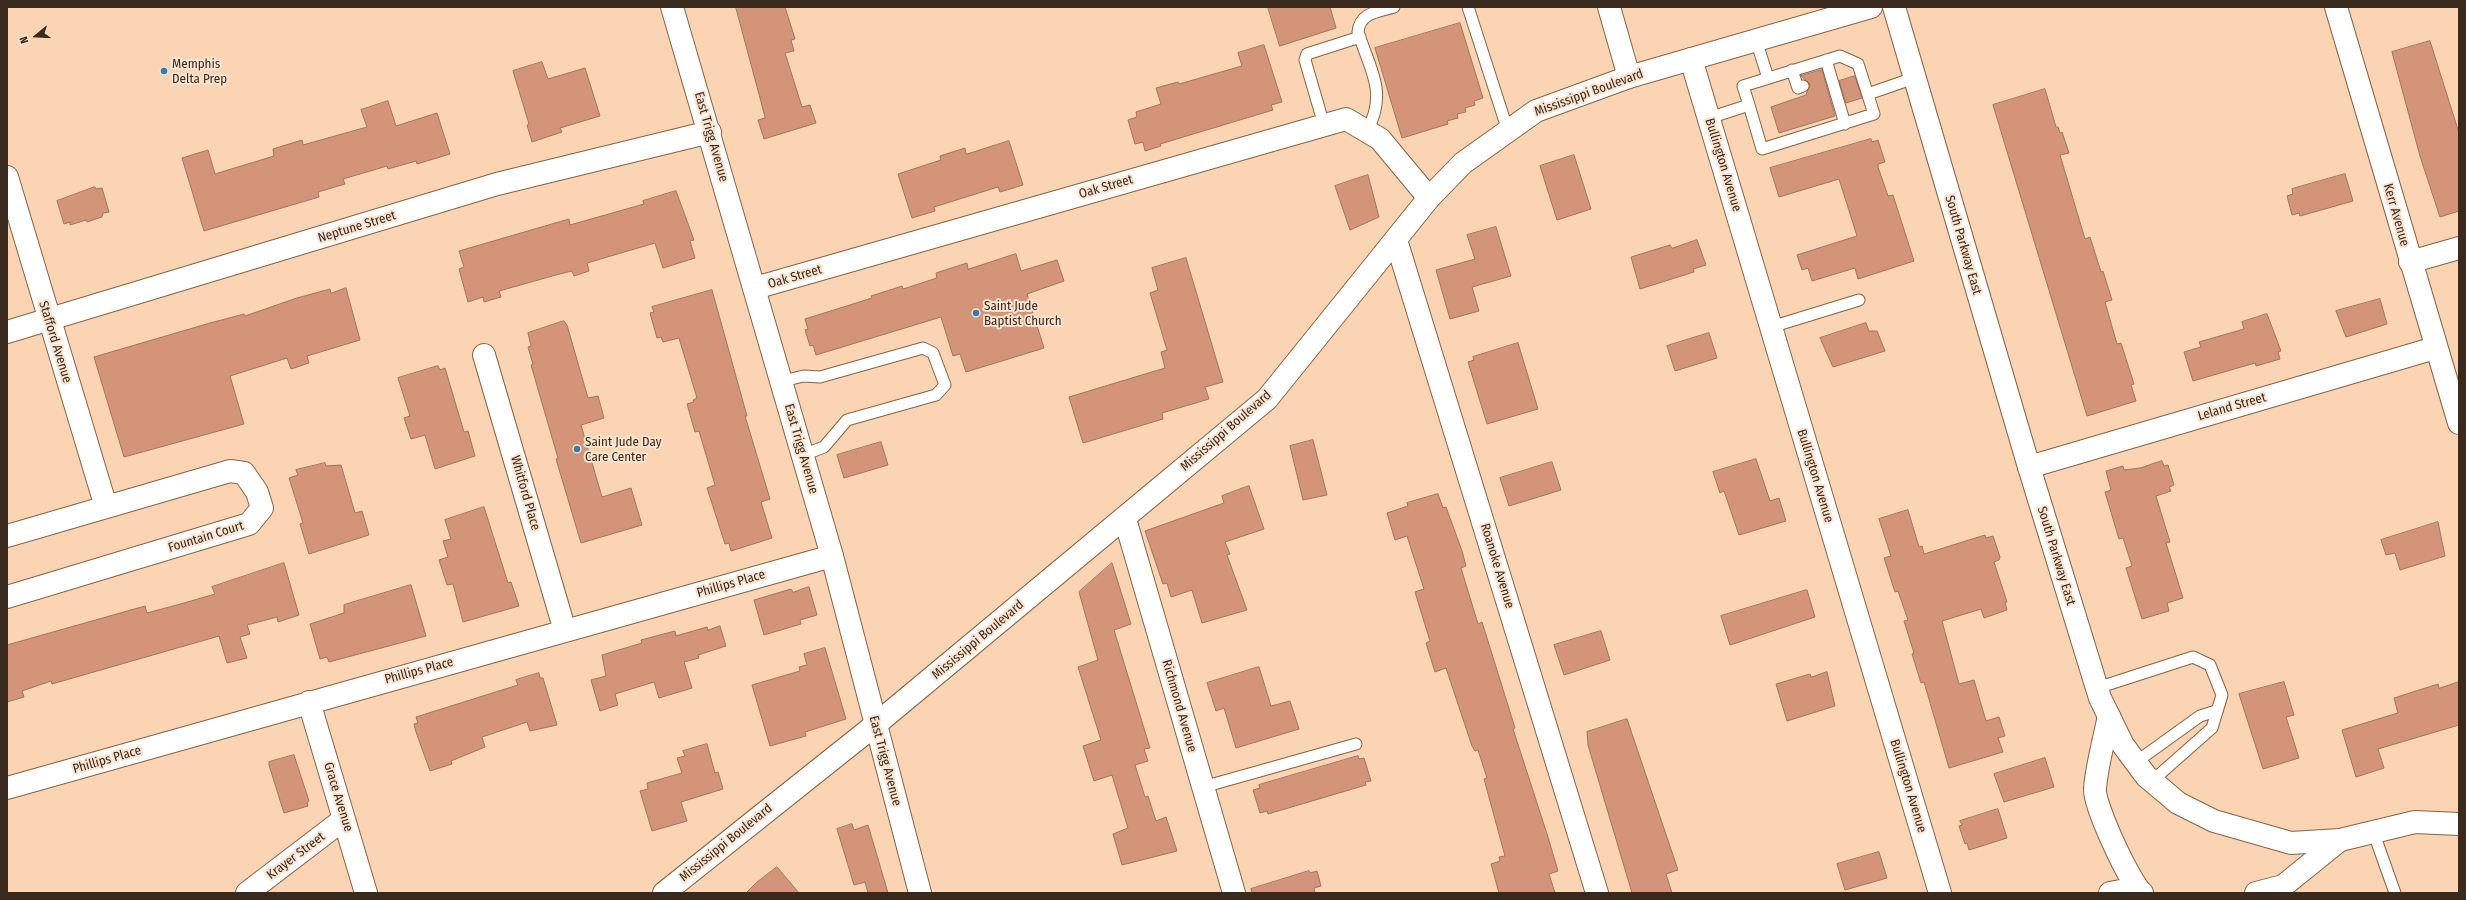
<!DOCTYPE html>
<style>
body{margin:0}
#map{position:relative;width:2466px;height:900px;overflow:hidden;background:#fbd4b3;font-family:"Fira Sans Condensed",sans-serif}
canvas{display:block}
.frame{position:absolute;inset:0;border:8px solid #392a1d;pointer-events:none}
.north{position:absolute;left:16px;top:16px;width:40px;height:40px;-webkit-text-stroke:3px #fce4d0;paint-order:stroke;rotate:252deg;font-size:11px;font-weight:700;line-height:16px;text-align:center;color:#392a1d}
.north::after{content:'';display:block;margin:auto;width:14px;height:18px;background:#392a1d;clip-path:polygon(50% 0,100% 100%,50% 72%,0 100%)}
</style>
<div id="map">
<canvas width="2466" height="900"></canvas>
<div class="frame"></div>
<div class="north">N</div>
</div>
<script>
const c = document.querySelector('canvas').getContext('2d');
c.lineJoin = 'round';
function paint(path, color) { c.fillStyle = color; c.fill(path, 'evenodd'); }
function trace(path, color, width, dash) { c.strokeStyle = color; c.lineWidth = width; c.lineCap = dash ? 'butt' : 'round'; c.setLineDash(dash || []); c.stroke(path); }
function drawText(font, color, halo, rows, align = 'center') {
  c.font = font + ' "Fira Sans Condensed",sans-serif'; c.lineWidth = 4; c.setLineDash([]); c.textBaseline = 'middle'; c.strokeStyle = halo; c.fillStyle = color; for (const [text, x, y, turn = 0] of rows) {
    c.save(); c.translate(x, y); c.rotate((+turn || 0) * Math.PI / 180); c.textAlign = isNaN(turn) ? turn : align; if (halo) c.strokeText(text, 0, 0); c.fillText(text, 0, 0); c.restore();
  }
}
const building = new Path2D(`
 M 736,7 L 785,7 L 795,39 L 791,40 L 794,51 L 785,53 L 802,107 L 810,105 L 816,123 L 764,139 L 758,120 L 765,118 Z
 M 1268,7 L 1330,7 L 1336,28 L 1280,46 Z
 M 1460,23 L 1483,98 L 1474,101 L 1475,105 L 1465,108 L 1466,112 L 1457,114 L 1458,118 L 1447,121 L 1448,124 L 1402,138 L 1375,48 Z
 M 2430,41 L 2459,133 L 2459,211 L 2440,217 L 2420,156 L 2392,52 Z
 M 1264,45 L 1282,102 L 1271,105 L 1273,110 L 1160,144 L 1161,146 L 1145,151 L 1143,142 L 1135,144 L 1128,120 L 1137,117 L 1136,112 L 1161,104 L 1156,88 L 1178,82 L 1179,84 L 1242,66 L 1238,53 Z
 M 542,62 L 548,79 L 585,68 L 600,116 L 560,128 L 562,132 L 532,142 L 527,125 L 529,124 L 513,71 Z
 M 1822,70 L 1835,116 L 1779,133 L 1771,107 L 1806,95 L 1810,84 L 1801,76 Z
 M 1855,76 L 1862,98 L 1846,103 L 1839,81 Z
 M 2045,89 L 2056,127 L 2058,127 L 2060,133 L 2062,132 L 2069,153 L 2060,155 L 2085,239 L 2090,237 L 2101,272 L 2103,271 L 2112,300 L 2105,302 L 2117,344 L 2121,343 L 2134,384 L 2131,385 L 2136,401 L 2087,416 L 1993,105 Z
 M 388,101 L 396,126 L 437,113 L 450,154 L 417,164 L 416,161 L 388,169 L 387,166 L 343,179 L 345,184 L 318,192 L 319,197 L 204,231 L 182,158 L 208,150 L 215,174 L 274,156 L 273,149 L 302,140 L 303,145 L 367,127 L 361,110 Z
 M 1871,139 L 1872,142 L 1878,140 L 1885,162 L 1878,164 L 1878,167 L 1888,196 L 1893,195 L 1914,261 L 1858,279 L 1855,268 L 1812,281 L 1808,268 L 1802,270 L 1797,255 L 1857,236 L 1839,179 L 1779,197 L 1770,168 Z
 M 1009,141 L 1023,185 L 1000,192 L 998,187 L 934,207 L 935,211 L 912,218 L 898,174 L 941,160 L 940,156 L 965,148 L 966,154 Z
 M 1574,155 L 1591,209 L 1557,220 L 1540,166 Z
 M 2345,174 L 2353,201 L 2300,216 L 2299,213 L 2292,215 L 2287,196 L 2293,194 L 2292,189 Z
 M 1368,175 L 1379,217 L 1350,230 L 1335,186 Z
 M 95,187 L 96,189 L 102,188 L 109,212 L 103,213 L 102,217 L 87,222 L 86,220 L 70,225 L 70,222 L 64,224 L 57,201 Z
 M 676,191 L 694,240 L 690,241 L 695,258 L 663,268 L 655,243 L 587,263 L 589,271 L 574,276 L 572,271 L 556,275 L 499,291 L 501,297 L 484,302 L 483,297 L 468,302 L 459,269 L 464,267 L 459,251 L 569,219 L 570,225 L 644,204 L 643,201 Z
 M 1496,227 L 1511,276 L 1472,287 L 1479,311 L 1450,319 L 1436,270 L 1475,259 L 1467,235 Z
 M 1697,240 L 1706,265 L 1693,269 L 1694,272 L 1640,289 L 1631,257 L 1670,245 L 1672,248 Z
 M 1016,254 L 1021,271 L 1057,260 L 1064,281 L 1027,294 L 1044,348 L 966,372 L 960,354 L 953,356 L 941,317 L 816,355 L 813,345 L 810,346 L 805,330 L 808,329 L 805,319 L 872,298 L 871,296 L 893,289 L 902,286 L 903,289 L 937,278 L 936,273 L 967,263 L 968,269 Z
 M 1186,258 L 1223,382 L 1205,387 L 1209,399 L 1162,413 L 1163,419 L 1083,443 L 1069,397 L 1165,368 L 1161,352 L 1167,350 L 1150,293 L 1158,290 L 1152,268 Z
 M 346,288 L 360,340 L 307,356 L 309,363 L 291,369 L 287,358 L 230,376 L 244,424 L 124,457 L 94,357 L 210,323 L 244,314 L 245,316 L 297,298 L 330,289 L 331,293 Z
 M 712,290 L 747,416 L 745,416 L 770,499 L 761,502 L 772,538 L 731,551 L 729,543 L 725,544 L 707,488 L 715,485 L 699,431 L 695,432 L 687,404 L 694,402 L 693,400 L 697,398 L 679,338 L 663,342 L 661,337 L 657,338 L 650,313 L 654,312 L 652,307 Z
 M 2380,299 L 2387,324 L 2346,337 L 2336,311 Z
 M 2267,314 L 2281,351 L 2278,352 L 2280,359 L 2256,366 L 2255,363 L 2193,381 L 2184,352 L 2201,347 L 2199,342 L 2244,329 L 2242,322 Z
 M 564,321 L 567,325 L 588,398 L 598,396 L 604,418 L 581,425 L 602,497 L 631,488 L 642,525 L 581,543 L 556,459 L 558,458 L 531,365 L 533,364 L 528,347 L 531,346 L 528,333 Z
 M 1866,323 L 1869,331 L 1877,331 L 1885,351 L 1833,367 L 1820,338 Z
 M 1709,333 L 1717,358 L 1675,371 L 1667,346 Z
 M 1518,343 L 1538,409 L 1487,424 L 1468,362 L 1474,360 L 1473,357 Z
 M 438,366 L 440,370 L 445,368 L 464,432 L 468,431 L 475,456 L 435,469 L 425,435 L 411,439 L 404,418 L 410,416 L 398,378 Z
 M 1313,440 L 1327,495 L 1303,500 L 1290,446 Z
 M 881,442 L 888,465 L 844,478 L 837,455 Z
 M 1756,459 L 1770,501 L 1779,498 L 1786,521 L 1739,535 L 1724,491 L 1720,493 L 1713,472 Z
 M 2162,461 L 2164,466 L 2168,465 L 2174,485 L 2169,487 L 2171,491 L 2156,496 L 2170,542 L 2166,543 L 2183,598 L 2167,603 L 2169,611 L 2142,619 L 2126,568 L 2132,566 L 2123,538 L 2119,539 L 2105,492 L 2111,490 L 2106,471 L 2123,466 L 2124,470 L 2140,468 Z
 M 1552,462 L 1561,490 L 1509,506 L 1500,478 Z
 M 325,463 L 326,466 L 341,465 L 355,513 L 362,511 L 369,535 L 309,554 L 300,524 L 303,523 L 289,478 L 298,475 L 296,470 Z
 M 1249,486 L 1264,529 L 1225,542 L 1230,554 L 1227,555 L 1247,610 L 1202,623 L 1192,590 L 1171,597 L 1167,583 L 1163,584 L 1145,531 L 1224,503 L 1222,496 Z
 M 1438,494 L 1443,508 L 1446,507 L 1462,551 L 1466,566 L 1461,568 L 1478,624 L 1482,622 L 1515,728 L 1513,729 L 1547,834 L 1558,871 L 1549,874 L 1555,893 L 1499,893 L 1491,864 L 1500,861 L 1499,857 L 1505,856 L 1484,779 L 1487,778 L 1478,750 L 1475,751 L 1472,746 L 1446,668 L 1435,672 L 1426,643 L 1430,641 L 1415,592 L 1424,589 L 1407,536 L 1395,540 L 1387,513 L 1408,506 L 1407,503 Z
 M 484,507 L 508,583 L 511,582 L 519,606 L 463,622 L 453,584 L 447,585 L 439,560 L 448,557 L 443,541 L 451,539 L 445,520 Z
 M 1908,510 L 1919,547 L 1922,546 L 1924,554 L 1985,535 L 1986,538 L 1993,536 L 2000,557 L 1999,560 L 1994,562 L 2007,602 L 2005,602 L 2007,610 L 1984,618 L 1981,609 L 1942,621 L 1959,684 L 1974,680 L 1986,721 L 1999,717 L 2005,736 L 1998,738 L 2003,752 L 1949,768 L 1924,682 L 1921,683 L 1912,654 L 1914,653 L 1904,621 L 1908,620 L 1898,591 L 1895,592 L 1884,558 L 1891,556 L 1879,519 Z
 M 2438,522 L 2445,556 L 2400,570 L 2395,553 L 2386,555 L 2381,540 Z
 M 284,563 L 299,615 L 278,622 L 277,617 L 247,625 L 250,634 L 240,637 L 247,658 L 227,663 L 219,636 L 52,684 L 51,681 L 22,691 L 24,697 L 7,702 L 7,645 L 145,606 L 147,613 L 184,603 L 215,594 L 212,587 Z
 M 1112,563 L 1131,624 L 1114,630 L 1150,748 L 1144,749 L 1148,761 L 1135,765 L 1145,797 L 1148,796 L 1156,821 L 1166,817 L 1177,851 L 1122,865 L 1113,834 L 1128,828 L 1112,775 L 1094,781 L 1083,746 L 1101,740 L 1078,667 L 1098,660 L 1079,592 Z
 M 411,585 L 426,636 L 329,662 L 327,657 L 320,659 L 310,624 L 344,613 L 344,605 Z
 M 809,587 L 817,615 L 800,620 L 801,624 L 764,635 L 754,600 L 791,589 L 793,592 Z
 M 1807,590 L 1815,617 L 1730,645 L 1721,616 Z
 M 720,626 L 726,646 L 698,655 L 699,658 L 684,662 L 692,688 L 659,698 L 654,682 L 615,694 L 618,705 L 600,711 L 591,680 L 606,676 L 602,655 L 642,643 L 641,640 L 675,631 L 676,636 L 707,627 L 708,630 Z
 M 1601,631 L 1610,660 L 1564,675 L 1554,645 Z
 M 825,648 L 846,719 L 805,732 L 806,736 L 770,746 L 752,685 L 800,671 L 799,667 L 807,665 L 804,654 Z
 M 1259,667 L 1271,706 L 1290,701 L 1299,729 L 1236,748 L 1224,708 L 1216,711 L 1207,683 Z
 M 1827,672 L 1835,706 L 1787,721 L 1776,684 L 1810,674 L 1811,677 Z
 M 539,673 L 540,678 L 543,678 L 557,725 L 530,731 L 527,722 L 482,737 L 485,747 L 451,761 L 452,764 L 430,771 L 416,732 L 414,724 L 418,723 L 416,717 L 518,685 L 516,680 Z
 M 2284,682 L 2294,715 L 2286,717 L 2299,758 L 2263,769 L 2239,694 Z
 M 2459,682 L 2459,725 L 2378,749 L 2384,768 L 2356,777 L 2342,730 L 2398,713 L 2394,698 L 2438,684 L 2439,688 Z
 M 1627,719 L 1678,870 L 1666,874 L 1672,893 L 1632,893 L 1588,745 L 1587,732 Z
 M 707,744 L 715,773 L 718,772 L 723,789 L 681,802 L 687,821 L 652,831 L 640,791 L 648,789 L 647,783 L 682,773 L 677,758 L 685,756 L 683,751 Z
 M 294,755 L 309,801 L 307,802 L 308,806 L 284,813 L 269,765 L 269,762 Z
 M 1358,756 L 1359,759 L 1364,758 L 1371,781 L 1365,782 L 1366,785 L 1268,814 L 1267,811 L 1260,813 L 1253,790 L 1260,788 L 1259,785 Z
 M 2045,758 L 2054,787 L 2004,802 L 1994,774 Z
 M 1998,809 L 2007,838 L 1969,850 L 1967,843 L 1965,844 L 1959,826 L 1962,825 L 1960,821 Z
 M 852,824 L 854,830 L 868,825 L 888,893 L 868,893 L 865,882 L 854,885 L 837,829 Z
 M 1879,852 L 1887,878 L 1845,890 L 1837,864 Z
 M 777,867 L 799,893 L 746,893 L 756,883 Z
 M 1309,871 L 1310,873 L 1317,871 L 1321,886 L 1314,888 L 1315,893 L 1252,893 L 1251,889 Z`);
paint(building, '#d3947a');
trace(building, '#a07462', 1);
const service = new Path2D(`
 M 1468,7 L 1508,131
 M 1756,40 L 1768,78
 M 1826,60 L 1845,124
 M 1792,70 L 1798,88 L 1803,86
 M 1868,94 L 1914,78
 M 1709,118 L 1749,105 L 1762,149 L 1874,114 L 1858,64 L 1840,56 L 1743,86 L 1749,105
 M 1324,125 L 1305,60 L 1307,54 L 1360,37
 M 1367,131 C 1388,92 1370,70 1358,32 C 1360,12 1378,12 1394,7
 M 1771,327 L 1859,300
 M 782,381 L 804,376 L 820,377 L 923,348 L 933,353 L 945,385 L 936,395 L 847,420 L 824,447 L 803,455
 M 2097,688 L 2193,657 L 2210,665 L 2222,695 L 2212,728 L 2152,781
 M 2136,762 L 2200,716 L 2216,711
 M 1203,787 L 1356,744
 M 2373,831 L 2395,893`);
const minor = new Path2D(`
 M 1609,7 L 1629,77
 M 1691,59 L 1940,893
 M 7,177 L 106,507
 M 1396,240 L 1597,893
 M 2410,262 L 2459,248
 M 755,288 L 1346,119 L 1380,139 L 1429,198
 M 7,332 L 497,184 L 710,132
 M 484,355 L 565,631
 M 2029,467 L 2435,348
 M 1125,519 L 1234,893
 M 7,536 L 230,471 L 244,473 L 257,492 L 262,508 L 249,524 L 7,597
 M 309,702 L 366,893
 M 2109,716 C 2104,740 2097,765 2095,788 C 2093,804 2130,883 2142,893
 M 7,788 L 832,556
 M 247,893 L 344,819
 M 2110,893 L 2136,888
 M 2256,893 L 2283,886 L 2340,840`);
const tertiary = new Path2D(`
 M 672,7 L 832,556 L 920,893
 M 2336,7 L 2459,423`);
const secondary = new Path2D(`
 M 1894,7 L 2029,467 L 2100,698 L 2123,745 L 2146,776 L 2178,803 L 2214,821 L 2291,843 L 2340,840 L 2415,822 L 2459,824
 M 664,893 L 875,725 L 1267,399 L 1429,198 L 1463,163 L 1536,111 L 1629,77 L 1871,7`);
trace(service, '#856345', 13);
trace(minor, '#856345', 24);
trace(tertiary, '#856345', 24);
trace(secondary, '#856345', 24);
trace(service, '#fff', 11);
trace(minor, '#fff', 22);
trace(tertiary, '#fff', 22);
trace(secondary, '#fff', 22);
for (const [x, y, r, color] of [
 [164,71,4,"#327caf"],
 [976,313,4,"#327caf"],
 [577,449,4,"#327caf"]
]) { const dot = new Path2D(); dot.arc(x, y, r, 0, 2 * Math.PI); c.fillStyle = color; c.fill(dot); trace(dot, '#fce4d0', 1.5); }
drawText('13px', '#392a1d', '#fce4d0', [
 ["Memphis",172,64],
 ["Delta Prep",172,79],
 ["Saint Jude",984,306],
 ["Baptist Church",984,321],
 ["Saint Jude Day",585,442],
 ["Care Center",585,457]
], 'left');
drawText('13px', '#392a1d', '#fce4d0', [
 ["Mississippi Boulevard",1589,93,-20],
 ["East Trigg Avenue",711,137,74],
 ["Bullington Avenue",1723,165,73],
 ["Oak Street",1106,187,-16],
 ["Kerr Avenue",2396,215,74],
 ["Neptune Street",357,227,-17],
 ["South Parkway East",1963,245,74],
 ["Oak Street",795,277,-16],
 ["Stafford Avenue",55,342,73],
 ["Leland Street",2232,407,-16],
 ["Mississippi Boulevard",1226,431,-41],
 ["East Trigg Avenue",801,449,74],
 ["Bullington Avenue",1815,476,73],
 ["Whitford Place",525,493,74],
 ["Fountain Court",206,537,-17],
 ["South Parkway East",2056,556,73],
 ["Roanoke Avenue",1497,566,73],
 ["Phillips Place",731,584,-16],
 ["Mississippi Boulevard",978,640,-40],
 ["Phillips Place",419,671,-15],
 ["Richmond Avenue",1179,706,74],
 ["Phillips Place",107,760,-16],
 ["East Trigg Avenue",885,761,75],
 ["Bullington Avenue",1908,786,73],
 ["Grace Avenue",338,797,73],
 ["Mississippi Boulevard",726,843,-39],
 ["Krayer Street",296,856,-37]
]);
</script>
